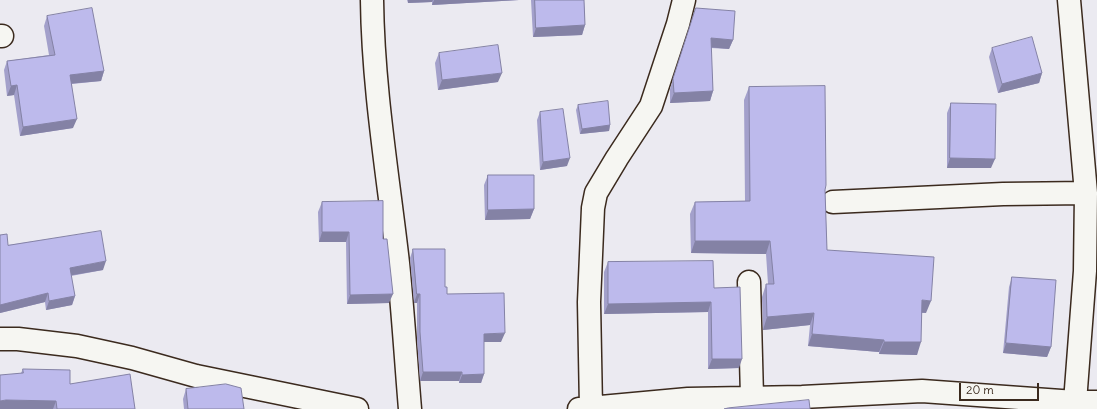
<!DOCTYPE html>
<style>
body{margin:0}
#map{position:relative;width:1097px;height:409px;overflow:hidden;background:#ebeaf1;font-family:Delius,sans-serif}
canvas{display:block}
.scale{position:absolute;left:959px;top:383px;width:80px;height:18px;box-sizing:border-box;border:2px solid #3b2a1e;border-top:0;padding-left:5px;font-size:12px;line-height:14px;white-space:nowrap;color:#3b2a1e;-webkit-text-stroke:3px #f6f6f2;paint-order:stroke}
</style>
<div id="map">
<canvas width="1097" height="409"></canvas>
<div class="scale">20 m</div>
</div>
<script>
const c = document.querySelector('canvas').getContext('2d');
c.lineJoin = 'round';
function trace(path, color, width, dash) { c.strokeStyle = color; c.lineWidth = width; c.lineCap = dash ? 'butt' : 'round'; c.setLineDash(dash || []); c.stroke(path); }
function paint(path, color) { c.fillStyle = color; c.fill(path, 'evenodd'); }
const minor = new Path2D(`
 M 372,0 C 373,88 388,176 398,263 C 403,312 406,361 410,409
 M 1069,0 L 1086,193 L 1085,271 L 1075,402
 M 0,36 L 2,36
 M 833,202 L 1003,194 L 1086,193
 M 749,282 L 752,397
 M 0,339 L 18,339 L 77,346 L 132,358 L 196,376 L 357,409
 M 591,408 L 589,302 L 593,208 L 596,193 L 617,158 L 651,106 L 678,24 L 684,0
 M 579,409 L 688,399 L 802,397 L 922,391 L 1075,402 L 1097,402`);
trace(minor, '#3b2a1e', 25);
trace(minor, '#f6f6f2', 22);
paint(new Path2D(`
 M 407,0 L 519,0 L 432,5 L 432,2 L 408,3 Z
 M 531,0 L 584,0 L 585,25 L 582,35 L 533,37 Z
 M 696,8 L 733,40 L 729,49 L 711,48 L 713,91 L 710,101 L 670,103 L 670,89 Z
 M 47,16 L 104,71 L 101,81 L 72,84 L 73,128 L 20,136 L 14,95 L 7,96 L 4,70 L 7,61 L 49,55 L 44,26 Z
 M 992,48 L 1042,73 L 1039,83 L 998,93 L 989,57 Z
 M 439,53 L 498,82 L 438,90 L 435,63 Z
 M 749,87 L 825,190 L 827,250 L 926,313 L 922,313 L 917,355 L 879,354 L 879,352 L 808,346 L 810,325 L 763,330 L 762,297 L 766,284 L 768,284 L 766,254 L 691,253 L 690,214 L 695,202 L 745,201 L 744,100 Z
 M 951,103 L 991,168 L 947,168 L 947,113 Z
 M 578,105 L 610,125 L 609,131 L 580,134 L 576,110 Z
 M 540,112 L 567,166 L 540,170 L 537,120 Z
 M 488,175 L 534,209 L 530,219 L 485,220 L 484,185 Z
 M 322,202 L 383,239 L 389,303 L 347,304 L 346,242 L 319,242 L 318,212 Z
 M 0,235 L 8,245 L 103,270 L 71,276 L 75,296 L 72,305 L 46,310 L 45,302 L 0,313 Z
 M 413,249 L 445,287 L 447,294 L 501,342 L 484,342 L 484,374 L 481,383 L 459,383 L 459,381 L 420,381 L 417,340 L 417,303 L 414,303 L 410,258 Z
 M 608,262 L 714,288 L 739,368 L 708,369 L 708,312 L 604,314 L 604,272 Z
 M 1012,277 L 1051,347 L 1047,357 L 1003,353 L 1009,287 Z
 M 23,369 L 70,384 L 135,409 L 0,409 L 21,373 Z
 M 186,389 L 244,409 L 184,409 L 183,399 Z`), '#a3a0cb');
paint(new Path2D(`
 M 408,0 L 433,0 L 432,2 L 408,3 Z
 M 434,0 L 519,0 L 432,5 Z
 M 585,25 L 582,35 L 533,37 L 536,28 Z
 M 711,38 L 733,40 L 729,49 L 707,47 Z
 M 104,71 L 101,81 L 67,84 L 70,75 Z
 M 502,73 L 498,82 L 438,90 L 442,80 Z
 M 1042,73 L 1039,83 L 998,93 L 1002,84 Z
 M 17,85 L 14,95 L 7,96 L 11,86 Z
 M 713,91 L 710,101 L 670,103 L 674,93 Z
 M 77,119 L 73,128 L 20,136 L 23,127 Z
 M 610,125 L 609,131 L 580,134 L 582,129 Z
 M 570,158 L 567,166 L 540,170 L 543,162 Z
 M 950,158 L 995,159 L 991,168 L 947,168 Z
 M 534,209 L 530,219 L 485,220 L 488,210 Z
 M 322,232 L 349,232 L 346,242 L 319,242 Z
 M 695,241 L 770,241 L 766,254 L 691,253 Z
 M 106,261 L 103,270 L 67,276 L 70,268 Z
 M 48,293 L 45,302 L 0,313 L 0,305 Z
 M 393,294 L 389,303 L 347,304 L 350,295 Z
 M 417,294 L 420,294 L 417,303 L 414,303 Z
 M 75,296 L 72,305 L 46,310 L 49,301 Z
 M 922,300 L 931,301 L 926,313 L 917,312 Z
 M 711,302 L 708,312 L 604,314 L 608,304 Z
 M 814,313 L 810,325 L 763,330 L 767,317 Z
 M 505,333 L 501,342 L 481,342 L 484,334 Z
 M 812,334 L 884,340 L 879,352 L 808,346 Z
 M 884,342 L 921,342 L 917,355 L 879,354 Z
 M 1006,343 L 1051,347 L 1047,357 L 1003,353 Z
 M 712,359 L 742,359 L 739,368 L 708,369 Z
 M 423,372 L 462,372 L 459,381 L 420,381 Z
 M 484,374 L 481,383 L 459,383 L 462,375 Z
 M 6,400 L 56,401 L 53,409 L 0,409 L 0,401 Z`), '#8482a5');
const building = new Path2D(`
 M 535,0 L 584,0 L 585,25 L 536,28 Z
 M 92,8 L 104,71 L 70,75 L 77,119 L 23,127 L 17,85 L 11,86 L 7,61 L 55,55 L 47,16 Z
 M 696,8 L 735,11 L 733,40 L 711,38 L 713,91 L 674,93 L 673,79 Z
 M 1032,37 L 1042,73 L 1002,84 L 992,48 Z
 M 498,45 L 502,73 L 442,80 L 439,53 Z
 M 825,86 L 826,185 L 825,190 L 827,250 L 934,257 L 931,301 L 922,300 L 921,342 L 884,342 L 884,340 L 812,334 L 814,313 L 767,317 L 766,284 L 774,284 L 770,241 L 695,241 L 695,202 L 750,201 L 749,87 Z
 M 608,101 L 610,125 L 582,129 L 578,105 Z
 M 951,103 L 996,104 L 995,159 L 950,158 Z
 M 563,109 L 570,158 L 543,162 L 540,112 Z
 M 488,175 L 534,175 L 534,209 L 488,210 Z
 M 383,201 L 383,239 L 387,239 L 393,294 L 350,295 L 349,232 L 322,232 L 322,202 Z
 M 101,231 L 106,261 L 70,268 L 75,296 L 49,301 L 48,293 L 0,305 L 0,235 L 7,234 L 8,245 Z
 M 413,249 L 445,249 L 445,287 L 447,287 L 447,294 L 504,293 L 505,333 L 484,334 L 484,374 L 462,375 L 462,372 L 423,372 L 420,332 L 420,294 L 417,294 Z
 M 713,261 L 714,288 L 740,287 L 742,359 L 712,359 L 711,302 L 608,304 L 608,262 Z
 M 1012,277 L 1056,280 L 1051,347 L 1006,343 Z
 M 23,369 L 70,370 L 70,384 L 130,374 L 135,409 L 57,409 L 56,401 L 6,400 L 0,401 L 0,375 L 23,373 Z
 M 226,384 L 241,388 L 244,409 L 188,409 L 186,389 Z
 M 809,400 L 810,409 L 724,409 L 728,408 Z`);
paint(building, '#bdbaec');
trace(building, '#8482a5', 1);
</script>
